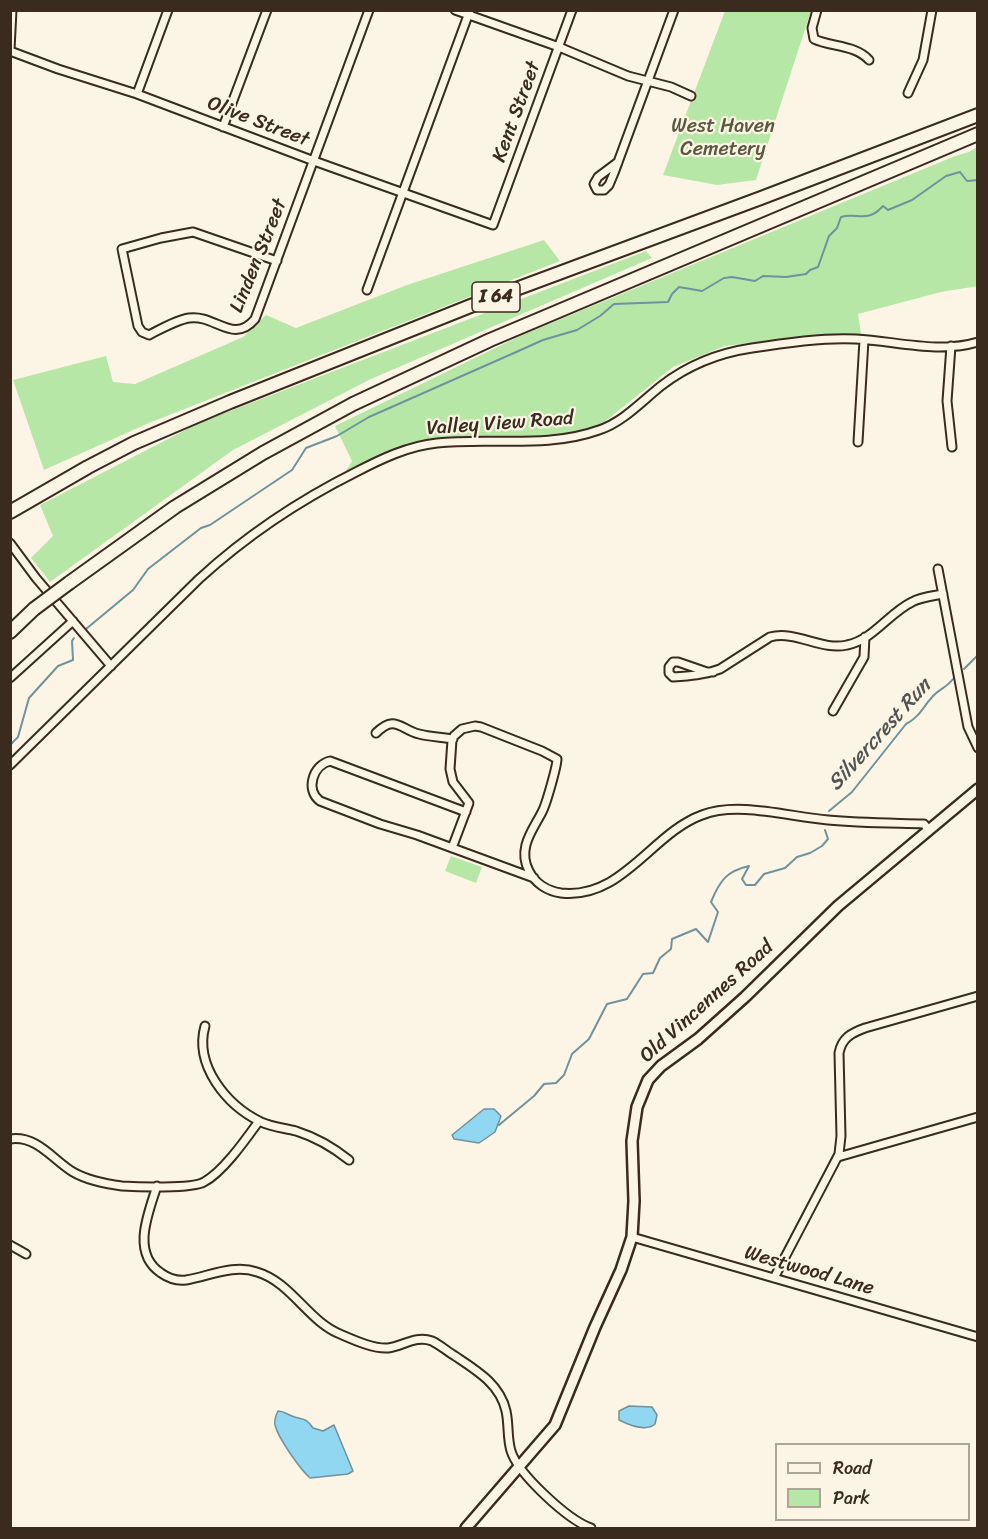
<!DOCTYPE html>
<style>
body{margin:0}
#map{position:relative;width:988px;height:1539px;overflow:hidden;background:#fcf5e5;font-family:Sriracha,sans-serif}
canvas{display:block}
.frame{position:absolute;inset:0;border:12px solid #3b2a1e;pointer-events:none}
.legend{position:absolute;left:775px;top:1443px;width:195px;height:78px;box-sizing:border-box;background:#fcf5e5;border:2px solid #afa495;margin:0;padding:8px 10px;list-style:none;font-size:18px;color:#3b2a1e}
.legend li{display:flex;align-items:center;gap:12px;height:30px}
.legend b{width:30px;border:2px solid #afa495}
</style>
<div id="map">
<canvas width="988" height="1539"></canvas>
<div class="frame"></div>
<ul class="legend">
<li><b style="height:8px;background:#fcf5e5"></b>Road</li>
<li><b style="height:16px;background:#b7e7a7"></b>Park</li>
</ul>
</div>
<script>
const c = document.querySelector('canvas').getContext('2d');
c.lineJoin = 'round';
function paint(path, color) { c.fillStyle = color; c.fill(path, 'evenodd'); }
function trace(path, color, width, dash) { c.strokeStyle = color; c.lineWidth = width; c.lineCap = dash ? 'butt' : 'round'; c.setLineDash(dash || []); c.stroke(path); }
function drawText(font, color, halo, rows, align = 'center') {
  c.font = font + ' Sriracha,sans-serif'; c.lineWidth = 4.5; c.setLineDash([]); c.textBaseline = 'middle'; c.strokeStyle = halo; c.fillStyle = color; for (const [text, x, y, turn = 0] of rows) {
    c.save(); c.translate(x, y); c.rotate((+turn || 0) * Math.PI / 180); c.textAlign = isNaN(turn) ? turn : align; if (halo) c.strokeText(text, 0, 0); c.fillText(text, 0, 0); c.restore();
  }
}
paint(new Path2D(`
 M 725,11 L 811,11 L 756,180 L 717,185 L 663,175 Z
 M 977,147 L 978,286 L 941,292 L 858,314 L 861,334 L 801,337 L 725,346 L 673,367 L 603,423 L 591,430 L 545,439 L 444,440 L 348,472 L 346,471 L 352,461 L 335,426 L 520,336 L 955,156 L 969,152 Z
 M 544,240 L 560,261 L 149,423 L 44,470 L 13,380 L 106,356 L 113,382 L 135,384 L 243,337 L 266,315 L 296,328 L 407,285 Z
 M 646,251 L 652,258 L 371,379 L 233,450 L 50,582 L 31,558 L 53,536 L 40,505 L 199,423 Z
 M 451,856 L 482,867 L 476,883 L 445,871 Z`), '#b7e7a7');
const water = new Path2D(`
 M 484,1109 L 494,1109 L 501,1116 L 495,1132 L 479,1143 L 454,1139 L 452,1135 Z
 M 629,1406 L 652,1407 L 657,1415 L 655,1424 C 646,1432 629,1425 619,1420 L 619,1411 Z
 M 278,1411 C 284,1411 286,1414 292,1416 C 302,1420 306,1417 313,1428 L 323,1431 L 334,1425 L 353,1471 L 348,1474 L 310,1478 C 300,1469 278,1438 275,1425 C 274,1420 276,1415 278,1411 Z`);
paint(water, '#91d7f2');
trace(water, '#6f929d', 1.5);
trace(new Path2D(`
 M 86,629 L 133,590 L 148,569 L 201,528 L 210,525 L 292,470 L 306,448 L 337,436 L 369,417 L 514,353 L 543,340 L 577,330 L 600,316 L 614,304 L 668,302 L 672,294 L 679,287 L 702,291 L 724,278 L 732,277 L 755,281 L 763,276 L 786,277 L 806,274 L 810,270 L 818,267 L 829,236 L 837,228 L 841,217 C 857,212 867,224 883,206 L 888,210 L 912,200 L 946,176 L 960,172 L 967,181 L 978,180
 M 964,669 L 978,655
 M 10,745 L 18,737 L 29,698 L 58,666 L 73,660 L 72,641 L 74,638
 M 829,811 L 852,792 L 906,724 C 920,717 924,705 934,695 C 940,689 947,687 953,679
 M 499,1125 L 534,1096 L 544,1084 L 556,1083 L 564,1075 L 572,1054 L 589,1039 L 607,1004 L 627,999 L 643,974 L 653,973 L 660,958 L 671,949 L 672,939 L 696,929 L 708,942 L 718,912 L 711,902 C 720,880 727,871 749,866 L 742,879 L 746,885 L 755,885 L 764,874 L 785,868 L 797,857 L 810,853 L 822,846 L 828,839 L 825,830`), '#6f929d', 2);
const street = new Path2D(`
 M 455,10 L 559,47 L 628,76 L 671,87 L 691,96
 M 817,10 L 812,28 L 814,39 C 831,47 856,45 869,60
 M 10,50 L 12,10
 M 10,51 L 58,69 L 137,94 L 314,161 L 493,225 L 572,10
 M 908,93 L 923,60 L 932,10
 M 137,94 L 168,10
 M 223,127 L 267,10
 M 618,162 L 598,177 L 594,184 L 597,190 L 604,190 L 609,185 L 614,173 L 674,10
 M 277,261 L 193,232 L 161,238 L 122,249 L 138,326 L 142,332 L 149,335 C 161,329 176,320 189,318 C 215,314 233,345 255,319 L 369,10
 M 367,290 L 470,10
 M 951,346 L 947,401 L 952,447
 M 858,442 L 864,340
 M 10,543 L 36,578 L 111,666
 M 938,569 L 968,727 L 978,748
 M 713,672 L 707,672 L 678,662 L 673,662 L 669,667 L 669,673 L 673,677 C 690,676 704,675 720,669 L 770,637 C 796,630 821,651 847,645 C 873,640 889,613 912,602 C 921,597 933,596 943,594
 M 10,678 L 73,621
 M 833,711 L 864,657 L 865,637
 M 376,733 C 395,714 400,729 419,734 C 430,737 442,737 453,739
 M 10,765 L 199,579 C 247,535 298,501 356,472 C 381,459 408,446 437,443 C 491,437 546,449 599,430 C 623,422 641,402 661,386 C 688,365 718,353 752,348 C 783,343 825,337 856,339 C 896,341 938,354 978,342
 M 466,812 L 330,761 C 313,765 305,790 320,801 L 380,824 L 417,835 L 534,878
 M 452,848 L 469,803 L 453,782 L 450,769 L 452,740 L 454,736 L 462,729 L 475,726 L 481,727 L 542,751 L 557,759 C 557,766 546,805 542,812 C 533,830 517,848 529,871 C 535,883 547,891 561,893 C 622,900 652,833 702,815 C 738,801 790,817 828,820 C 860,823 892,823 924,824 L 928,829
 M 205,1026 C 194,1065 226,1105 261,1122 C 272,1127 284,1128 296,1131 C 315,1137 334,1148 349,1160
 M 10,1139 C 37,1135 53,1160 73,1172 C 87,1180 106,1184 122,1186 C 137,1187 192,1189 204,1182 C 223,1172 246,1139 259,1121
 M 838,1157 L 978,1117
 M 157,1186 C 148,1214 131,1253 161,1273 C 168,1278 177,1281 186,1280 C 210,1276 233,1264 257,1272 C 291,1282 308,1321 340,1334 C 354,1340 373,1349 388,1348 C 403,1346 416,1335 432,1341 C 440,1345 447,1351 455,1356 C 476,1370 500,1384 506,1411 C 509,1424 507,1438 511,1451 C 518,1474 568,1520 591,1528
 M 632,1237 L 978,1337
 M 10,1245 L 26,1254
 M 774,1278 L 839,1154 L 841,1136 L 839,1053 C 842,1038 851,1033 865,1028 L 978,996`);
const secondary = new Path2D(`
 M 466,1528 L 555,1425 L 595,1327 L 621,1270 L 632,1237 L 634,1201 L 632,1141 L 637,1107 L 648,1080 L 661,1066 L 698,1039 L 745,997 L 838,906 L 978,789`);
const highway = new Path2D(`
 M 10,512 L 88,467 L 134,443 L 230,402 L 473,305 L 761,198 L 978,115
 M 69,583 L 175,507 L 263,453 L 353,404 L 490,340 L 978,134
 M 10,632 L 34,609`);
trace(street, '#3b2a1e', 11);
trace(secondary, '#3b2a1e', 14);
trace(highway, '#3b2a1e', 16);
trace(street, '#fcf5e5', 7);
trace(secondary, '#fcf5e5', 9);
trace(highway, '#fcf5e5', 12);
const highwayBridge = new Path2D(`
 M 34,609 L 69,583`);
trace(highwayBridge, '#3b2a1e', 16, []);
trace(highwayBridge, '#fcf5e5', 12);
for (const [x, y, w] of [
 [496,297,48]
]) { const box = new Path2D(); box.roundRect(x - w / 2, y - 15, w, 30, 4.5); c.fillStyle = '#fcf5e5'; c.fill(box); trace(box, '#3b2a1e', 1.5); }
drawText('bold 18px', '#3b2a1e', null, [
 ["I 64",496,297]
]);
drawText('20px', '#3b2a1e', '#fcf5e5', [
 ["Kent Street",517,112,-70],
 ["Olive Street",258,122,21],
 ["Linden Street",259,256,-68],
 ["Valley View Road",500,424,-4],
 ["Old Vincennes Road",707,1002,-42],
 ["Westwood Lane",809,1271,16]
]);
drawText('20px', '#5a5940', '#fcf5e5', [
 ["West Haven",723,127],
 ["Cemetery",723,150]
]);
drawText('italic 21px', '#505553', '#fcf5e5', [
 ["Silvercrest Run",880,735,-48]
]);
</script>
